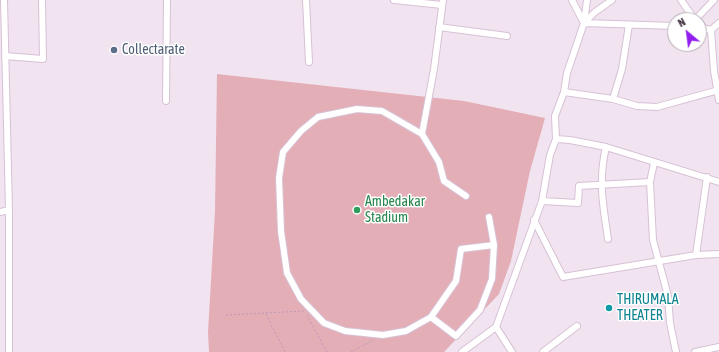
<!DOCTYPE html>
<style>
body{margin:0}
#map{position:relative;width:719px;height:352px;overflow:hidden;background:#f1e4f0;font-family:"Asap Condensed",sans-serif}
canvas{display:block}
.north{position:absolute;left:667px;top:12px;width:40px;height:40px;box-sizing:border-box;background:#fff;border:1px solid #b4aeb4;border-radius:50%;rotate:331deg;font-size:11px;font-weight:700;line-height:16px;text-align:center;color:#433443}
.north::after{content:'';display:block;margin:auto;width:14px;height:18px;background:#931def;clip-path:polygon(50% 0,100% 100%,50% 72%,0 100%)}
</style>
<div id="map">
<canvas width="719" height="352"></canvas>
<div class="north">N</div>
</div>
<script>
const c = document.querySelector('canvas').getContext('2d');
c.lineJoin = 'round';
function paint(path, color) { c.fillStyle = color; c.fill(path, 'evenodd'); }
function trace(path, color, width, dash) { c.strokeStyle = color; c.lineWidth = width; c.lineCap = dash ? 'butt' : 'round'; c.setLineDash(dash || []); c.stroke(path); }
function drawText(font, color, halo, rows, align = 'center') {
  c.font = font + ' "Asap Condensed",sans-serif'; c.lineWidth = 3; c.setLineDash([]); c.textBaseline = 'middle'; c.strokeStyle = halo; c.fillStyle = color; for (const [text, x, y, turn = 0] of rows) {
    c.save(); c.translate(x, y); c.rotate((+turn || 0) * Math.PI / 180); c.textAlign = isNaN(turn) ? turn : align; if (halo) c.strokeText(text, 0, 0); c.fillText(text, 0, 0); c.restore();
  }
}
paint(new Path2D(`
 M 217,74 L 464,101 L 545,118 L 530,171 L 511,261 L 499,294 L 444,352 L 209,352 L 208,332 L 215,211 Z`), '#e4aeb6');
const minor = new Path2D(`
 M 4,0 L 9,210 L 9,352
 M 306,0 L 309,62
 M 394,0 L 442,5
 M 572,0 L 584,23 L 587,0
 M 681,0 L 695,20
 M 695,20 L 714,0
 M 584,23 L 675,26
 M 439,27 L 507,36
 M 699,27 L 711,30 L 719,23
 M 711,30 L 714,71 L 719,100
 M 5,56 L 43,59 L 42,0
 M 564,92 L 613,99 L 637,106 L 657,107 L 719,90
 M 613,99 L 622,69 L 629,25
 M 166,101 L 167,0
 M 422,134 L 434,69 L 443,0
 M 556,139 L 555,116 L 564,92 L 567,73 L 584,23 L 595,12 L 612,0
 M 606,147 C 598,181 603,205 608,239
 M 654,163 L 650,182 L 653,240 L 668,296 L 670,323 L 676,352
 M 466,196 L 444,181 L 439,162 L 422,134 L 382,111 L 357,109 L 318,117 L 301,131 L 283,152 L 279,178 L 281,231 L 287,273 L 301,299 L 324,323 L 345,331 L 383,335 L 406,331 L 431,317 L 456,281 L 461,249 L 494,245
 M 542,201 L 578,203 L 579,186 L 650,182
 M 0,212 L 9,210
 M 534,220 L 563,277 L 696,255 L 707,177
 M 696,255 L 719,254
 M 431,317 L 456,336 L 480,310 L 492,279 L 494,245 L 489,217
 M 496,327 L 512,352
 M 462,352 L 496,327 L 542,201 L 550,155 L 556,139 L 570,140 L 606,147 L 719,182
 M 543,352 L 577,326
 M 695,352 L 719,347`);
trace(minor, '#d7c1d5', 8);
trace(new Path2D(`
 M 266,314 L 285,352
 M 226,315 L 304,311
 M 307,315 L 327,352
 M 351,352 L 373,340`), '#bd99bb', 1, [2, 2]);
trace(minor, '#fff', 6);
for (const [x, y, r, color] of [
 [114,50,4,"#5c6f8a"],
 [357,210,4,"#2e9e5b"],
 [609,308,4,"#0f9aa8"]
]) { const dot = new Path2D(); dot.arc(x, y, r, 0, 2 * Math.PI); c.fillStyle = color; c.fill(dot); trace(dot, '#fff', 1.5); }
drawText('14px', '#4e5e75', '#fff', [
 ["Collectarate",122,50]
], 'left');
drawText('14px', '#27864d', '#fff', [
 ["Ambedakar",365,202],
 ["Stadium",365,218]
], 'left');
drawText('14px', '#0d838f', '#fff', [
 ["THIRUMALA",617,300],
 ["THEATER",617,316]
], 'left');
</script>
